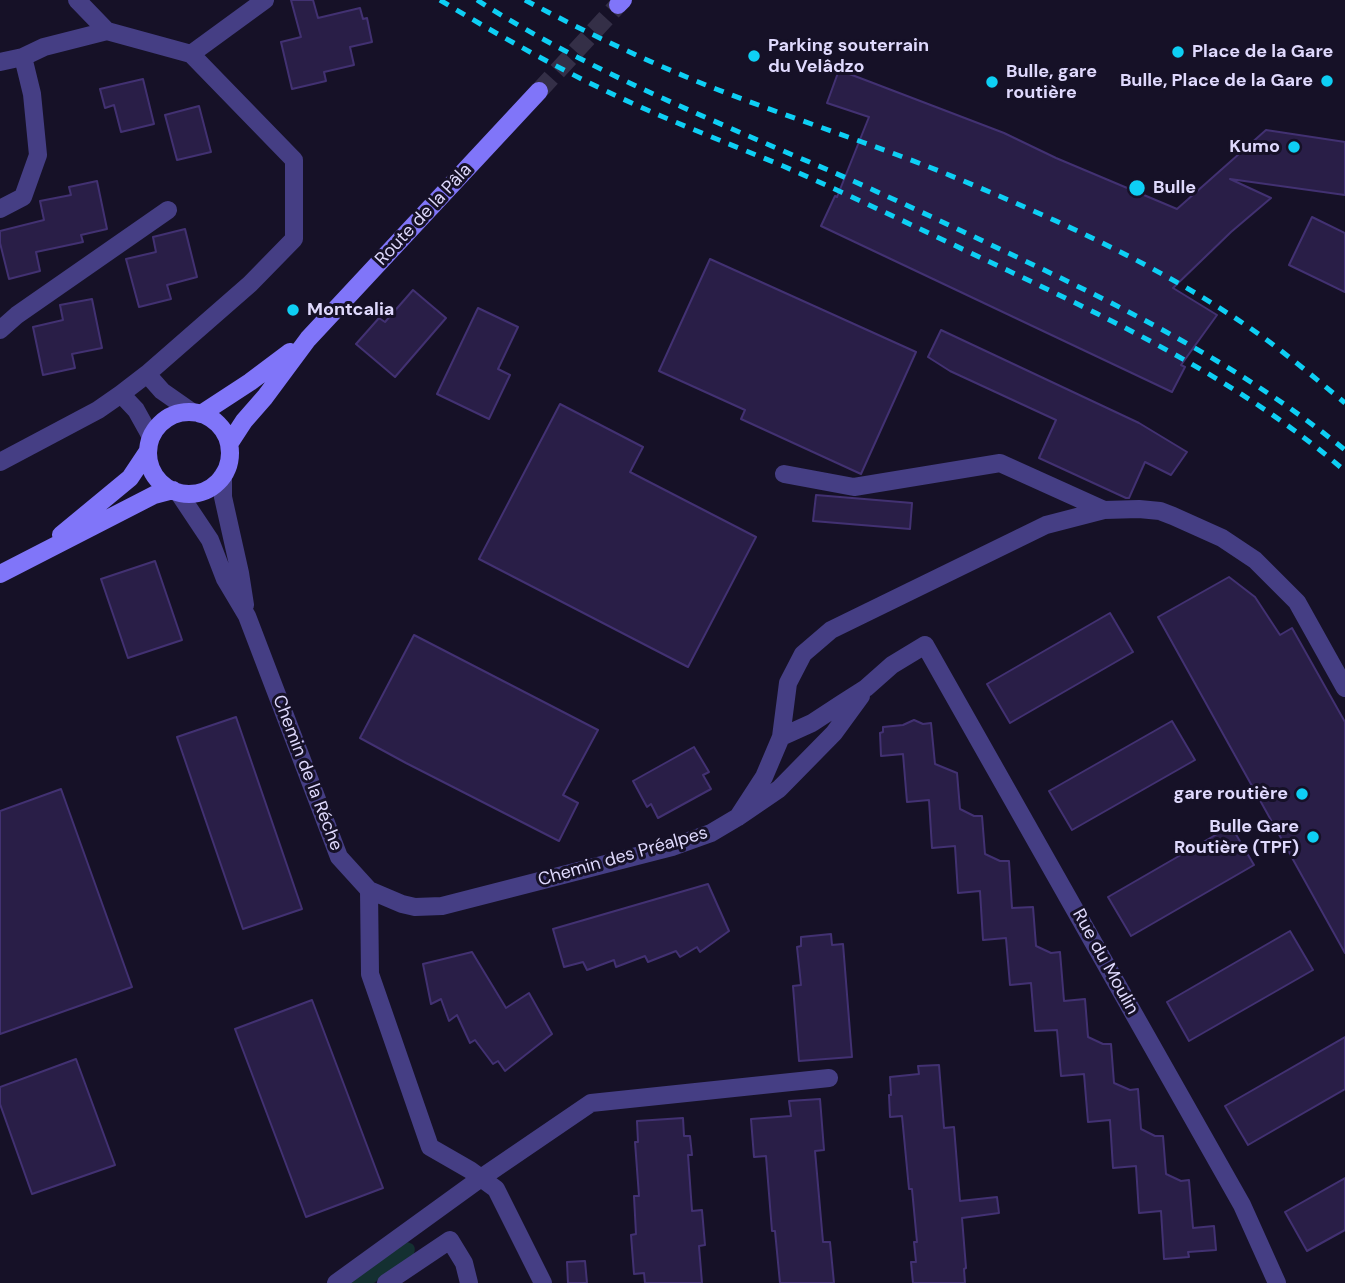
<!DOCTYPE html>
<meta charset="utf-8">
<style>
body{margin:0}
canvas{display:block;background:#161127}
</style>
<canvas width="1345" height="1283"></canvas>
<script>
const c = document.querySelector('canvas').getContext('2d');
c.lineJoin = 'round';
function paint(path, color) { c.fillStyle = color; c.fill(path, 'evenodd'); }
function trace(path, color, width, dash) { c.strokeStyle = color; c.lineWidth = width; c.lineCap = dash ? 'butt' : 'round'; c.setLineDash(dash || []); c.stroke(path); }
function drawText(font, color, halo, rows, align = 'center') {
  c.font = font + ' "DM Sans",sans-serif'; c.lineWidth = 6; c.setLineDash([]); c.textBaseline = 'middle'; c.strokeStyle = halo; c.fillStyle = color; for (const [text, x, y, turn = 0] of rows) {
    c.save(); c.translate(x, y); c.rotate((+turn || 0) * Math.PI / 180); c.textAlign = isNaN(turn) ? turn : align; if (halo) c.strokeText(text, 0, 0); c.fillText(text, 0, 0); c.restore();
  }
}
paint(new Path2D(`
 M 407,1242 C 416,1244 416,1249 413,1256 L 374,1283 L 347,1283 Z`), '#143031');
const building = new Path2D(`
 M 291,0 L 313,0 L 318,18 L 360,8 L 363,19 L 367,18 L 372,42 L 350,47 L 354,65 L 324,72 L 326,81 L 292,89 L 281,42 L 301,37 Z
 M 839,70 L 1004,133 L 1056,158 L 1177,209 L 1266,130 L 1345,142 L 1345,195 L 1230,179 L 1271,198 L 1231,232 L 1173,288 L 1217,315 L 1181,365 L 1185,367 L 1172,392 L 821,226 L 835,196 L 837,197 L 869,117 L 827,103 Z
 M 143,79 L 154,124 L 121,132 L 114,105 L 105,108 L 100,89 Z
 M 199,106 L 211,152 L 177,160 L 165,115 Z
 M 97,181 L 107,229 L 81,235 L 83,242 L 36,252 L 40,271 L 9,279 L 0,243 L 0,231 L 44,220 L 40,201 L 71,195 L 69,187 Z
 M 1312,217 L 1345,233 L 1345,292 L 1289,265 Z
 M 185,229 L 197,277 L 167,285 L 171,299 L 139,307 L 126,259 L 156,252 L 153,237 Z
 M 710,259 L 916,352 L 861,474 L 741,419 L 745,410 L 659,371 Z
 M 413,290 L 446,318 L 395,377 L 356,344 L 379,318 L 385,322 Z
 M 92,299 L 102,348 L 72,354 L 75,368 L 43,375 L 33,327 L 63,320 L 60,305 Z
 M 478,308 L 518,327 L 498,369 L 510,375 L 489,419 L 437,394 Z
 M 941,330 L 1139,423 L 1187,452 L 1171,475 L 1145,462 L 1129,498 L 1126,498 L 1039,458 L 1056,420 L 950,371 L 928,357 Z
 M 560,404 L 643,447 L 630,472 L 756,537 L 688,667 L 479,559 Z
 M 816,495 L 912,503 L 910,529 L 813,521 Z
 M 155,561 L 182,640 L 128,658 L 101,579 Z
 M 1229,577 L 1255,597 L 1280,635 L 1292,628 L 1345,722 L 1345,953 L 1158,617 Z
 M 1110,613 L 1133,652 L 1010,723 L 987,684 Z
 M 414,635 L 598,730 L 563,795 L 578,803 L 559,841 L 406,763 L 360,738 Z
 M 236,717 L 302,909 L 243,929 L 177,737 Z
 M 914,720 L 923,724 L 931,723 L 935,764 L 957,773 L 960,809 L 974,816 L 982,816 L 985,854 L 1000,861 L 1009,861 L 1012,908 L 1033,907 L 1036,946 L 1051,953 L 1060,952 L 1064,1001 L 1085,999 L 1088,1037 L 1103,1044 L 1111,1044 L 1114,1083 L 1130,1090 L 1138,1089 L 1141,1129 L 1155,1136 L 1163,1136 L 1166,1174 L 1181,1181 L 1189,1180 L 1193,1228 L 1214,1226 L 1216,1250 L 1188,1252 L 1189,1257 L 1164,1259 L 1161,1211 L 1139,1213 L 1136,1166 L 1113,1168 L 1110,1120 L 1088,1122 L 1084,1074 L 1061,1076 L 1057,1030 L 1035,1031 L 1031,983 L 1010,985 L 1006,938 L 983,940 L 980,891 L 958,893 L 955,846 L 932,848 L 929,800 L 907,802 L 903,754 L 881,756 L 880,733 L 883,732 L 883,727 L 903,725 Z
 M 1172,721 L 1195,760 L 1072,830 L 1049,791 Z
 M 694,747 L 709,772 L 703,775 L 711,789 L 658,818 L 651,804 L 647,807 L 633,781 Z
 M 61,789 L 132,987 L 0,1034 L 0,811 Z
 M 1231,826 L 1254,865 L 1131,936 L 1108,897 Z
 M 708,884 L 729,931 L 700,952 L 697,947 L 680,957 L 676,951 L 648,962 L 645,956 L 616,967 L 614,960 L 587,970 L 583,962 L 564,967 L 553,929 Z
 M 1290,931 L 1313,970 L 1189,1041 L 1167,1002 Z
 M 831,934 L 832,945 L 843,944 L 852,1057 L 799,1061 L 793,986 L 801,985 L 797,947 L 801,946 L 801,937 Z
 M 472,952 L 506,1008 L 529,993 L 552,1034 L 505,1071 L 498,1061 L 493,1064 L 475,1040 L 470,1043 L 457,1015 L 449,1021 L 441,999 L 431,1004 L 423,964 Z
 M 312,1000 L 383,1188 L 306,1217 L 235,1029 Z
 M 1345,1037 L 1345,1089 L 1248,1145 L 1225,1106 Z
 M 76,1059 L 115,1165 L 32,1194 L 0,1104 L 0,1087 Z
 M 939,1065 L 944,1128 L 954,1127 L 960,1201 L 997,1197 L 999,1213 L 962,1218 L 966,1268 L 964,1269 L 965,1283 L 913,1283 L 911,1262 L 916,1262 L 914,1242 L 917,1242 L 912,1189 L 909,1189 L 902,1116 L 890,1117 L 889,1095 L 891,1095 L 890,1077 L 919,1074 L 918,1066 Z
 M 820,1099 L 824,1150 L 815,1151 L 823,1242 L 830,1242 L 834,1283 L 780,1283 L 775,1231 L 772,1231 L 766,1156 L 754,1157 L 751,1119 L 791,1116 L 789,1101 Z
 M 683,1118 L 684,1136 L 690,1136 L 692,1155 L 688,1155 L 692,1211 L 702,1210 L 705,1245 L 699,1246 L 702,1283 L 645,1283 L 644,1273 L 634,1274 L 631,1235 L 636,1234 L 634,1196 L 639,1196 L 635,1142 L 638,1142 L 637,1121 Z
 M 1345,1178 L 1345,1230 L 1307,1251 L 1285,1212 Z
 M 585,1261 L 587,1283 L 568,1283 L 567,1262 Z`);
paint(building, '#291e47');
trace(building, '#423172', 2);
trace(new Path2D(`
 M 539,91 L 618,5`), '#342f47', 18, [18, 9]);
trace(new Path2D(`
 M 191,54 L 265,0
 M 0,62 L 23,57 L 44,47 L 107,31
 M 0,209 L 23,197 L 38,155 L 32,94 L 23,57
 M 0,330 L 17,315 L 168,210
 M 147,374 L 162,391 L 192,412
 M 121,394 L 136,410 L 151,437
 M 0,462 L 98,410 L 121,394 L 147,374 L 250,284 L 294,239 L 294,160 L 191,54 L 107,31 L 77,0
 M 784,474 L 854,487 L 1000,463 L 1104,510
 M 223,475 L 223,497 L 240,573 L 245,605
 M 178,492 L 210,540 L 225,579 L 247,616 L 339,857 L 369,890 L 370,974 L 430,1147 L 470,1170 L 496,1189 L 543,1283
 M 781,737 L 812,723 L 841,704 L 866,688 L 892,665 L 925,645 L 1242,1205 L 1277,1283
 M 738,817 L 764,777 L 781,737 L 788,683 L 803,654 L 831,630 L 1046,525 L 1104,510 L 1139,509 L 1160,511 L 1173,516 L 1222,538 L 1255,560 L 1297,602 L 1345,688
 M 369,890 L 402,904 L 415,907 L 442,906 L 672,847 L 711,833 L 738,817 L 779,789 L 834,733 L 861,696
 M 336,1283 L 481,1178 L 591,1103 L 829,1078
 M 386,1283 L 450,1240 L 464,1263 L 469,1283`), '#453e84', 18);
trace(new Path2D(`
 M 618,5 L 623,0
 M148 453a41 41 0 1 1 82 0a41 41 0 1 1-82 0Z
 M 201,414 L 250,382 L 290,352
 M 229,444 L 244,421 L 265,397 L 308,339 L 539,91
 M 61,535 L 130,478 L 148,451
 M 0,574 L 154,495 L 173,490`), '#8075f9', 18);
trace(new Path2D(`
 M 440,0 C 511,43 584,83 661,116 C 701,133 742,149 783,166 C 859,199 934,236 1009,271 C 1127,327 1246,385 1345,471
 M 477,0 C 577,64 686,109 795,156 C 865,185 934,218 1002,250 C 1123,307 1241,365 1345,450
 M 525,0 C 587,33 650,63 716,89 C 801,122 889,149 973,185 C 1069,225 1164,269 1250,328 C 1283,351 1314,377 1345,403`), '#0ecff4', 5, [10, 9]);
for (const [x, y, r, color] of [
 [1178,52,7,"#0ecff4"],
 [754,56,7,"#0ecff4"],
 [1327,81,7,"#0ecff4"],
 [992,82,7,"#0ecff4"],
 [1294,147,7,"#0ecff4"],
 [1137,188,9,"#0ecff4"],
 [293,310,7,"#0ecff4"],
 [1302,794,7,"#0ecff4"],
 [1313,837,7,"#0ecff4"]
]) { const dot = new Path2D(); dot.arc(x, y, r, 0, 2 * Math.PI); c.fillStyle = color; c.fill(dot); trace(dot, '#161127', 2.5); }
drawText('bold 18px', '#dfd9fd', '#161127', [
 ["Parking souterrain",768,46],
 ["du Velâdzo",768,67],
 ["Place de la Gare",1192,52],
 ["Bulle, gare",1006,72],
 ["routière",1006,93],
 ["Bulle, Place de la Gare",1313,81,"right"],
 ["Kumo",1280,147,"right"],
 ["Bulle",1153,188],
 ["Montcalia",307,310],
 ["gare routière",1288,794,"right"],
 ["Bulle Gare",1299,827,"right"],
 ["Routière (TPF)",1299,848,"right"]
], 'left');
drawText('18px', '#dfd9fd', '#161127', [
 ["Route de la Pâla",424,215,-47],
 ["Chemin de la Réche",307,773,69],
 ["Chemin des Préalpes",623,857,-16],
 ["Rue du Moulin",1105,962,61]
]);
</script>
